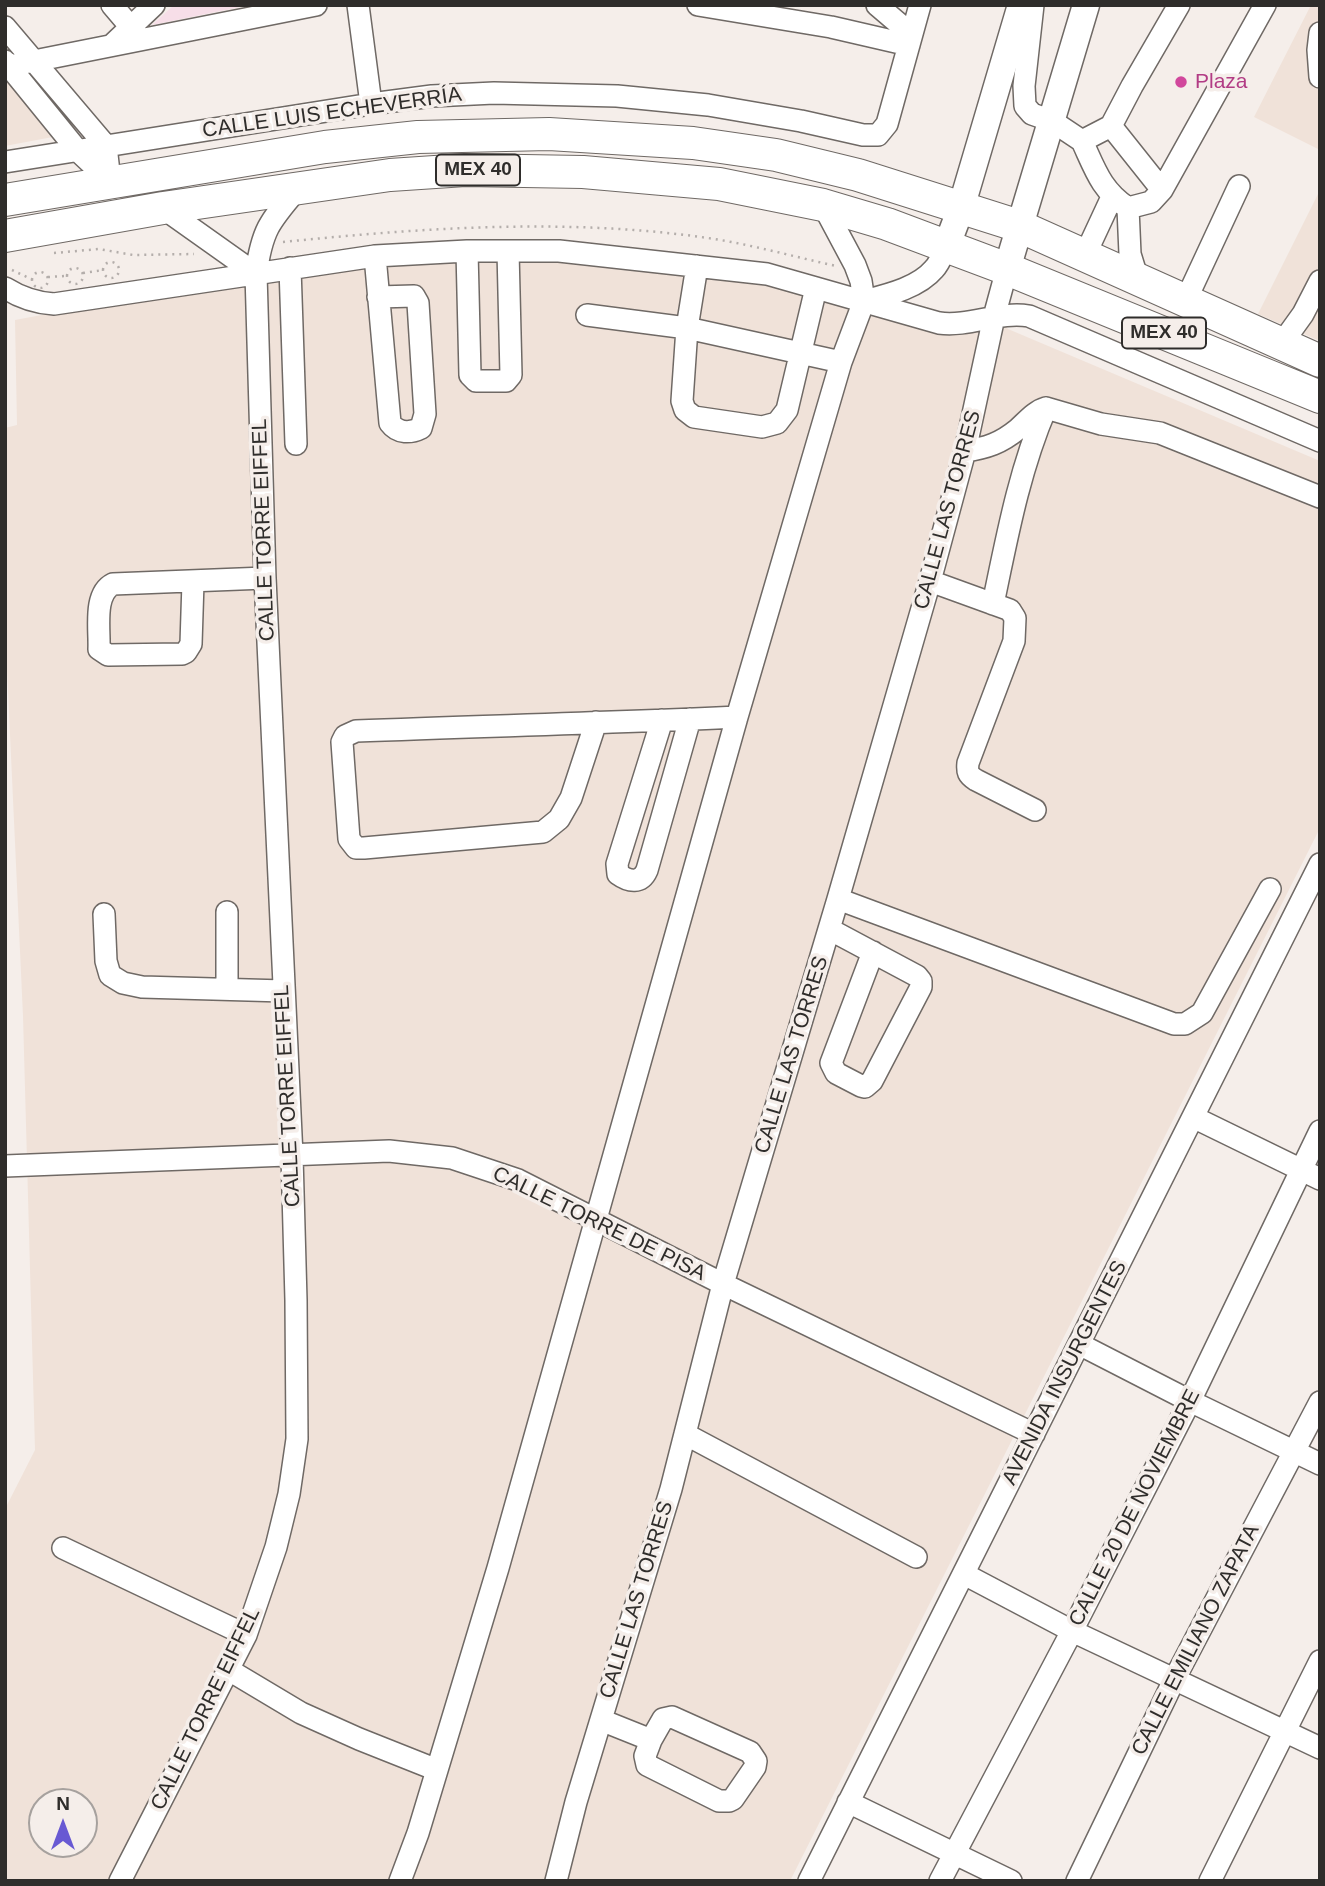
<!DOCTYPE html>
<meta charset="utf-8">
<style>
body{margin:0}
#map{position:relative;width:1325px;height:1886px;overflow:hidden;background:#f5eeea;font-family:Helvetica,sans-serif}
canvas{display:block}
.frame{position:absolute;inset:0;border:7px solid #2f2d2b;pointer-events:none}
.north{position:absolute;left:28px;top:1788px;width:70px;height:70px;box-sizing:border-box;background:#f5eeea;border:2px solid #a6a19e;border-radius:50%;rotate:0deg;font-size:19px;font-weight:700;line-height:28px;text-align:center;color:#2f2d2b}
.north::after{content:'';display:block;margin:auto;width:24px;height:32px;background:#6859d3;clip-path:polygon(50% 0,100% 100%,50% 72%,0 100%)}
</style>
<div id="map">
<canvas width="1325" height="1886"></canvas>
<div class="frame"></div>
<div class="north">N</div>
</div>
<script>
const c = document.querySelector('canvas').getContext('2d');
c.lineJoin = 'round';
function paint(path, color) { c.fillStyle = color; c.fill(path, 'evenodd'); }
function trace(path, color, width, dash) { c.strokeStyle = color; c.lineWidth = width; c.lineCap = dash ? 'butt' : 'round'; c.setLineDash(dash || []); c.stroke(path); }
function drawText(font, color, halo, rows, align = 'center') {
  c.font = font + ' Helvetica,sans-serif'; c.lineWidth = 7; c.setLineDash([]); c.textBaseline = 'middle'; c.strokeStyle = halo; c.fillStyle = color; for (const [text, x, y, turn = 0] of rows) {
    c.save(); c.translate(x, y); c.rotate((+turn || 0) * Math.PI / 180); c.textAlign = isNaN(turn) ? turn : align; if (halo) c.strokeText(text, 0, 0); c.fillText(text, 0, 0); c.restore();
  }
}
paint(new Path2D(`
 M 1311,5 L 1320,5 L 1320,150 L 1254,117 Z
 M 5,77 L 58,136 L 5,146 Z
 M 1320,190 L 1320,341 L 1258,314 Z
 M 408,251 L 642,254 L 947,322 L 996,313 L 1008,329 L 1320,461 L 1320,828 L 790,1881 L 5,1881 L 5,1509 L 35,1450 L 23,1016 L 5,626 L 5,428 L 17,425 L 15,320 L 266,273 ZM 42,1802 L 84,1802 L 84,1844 L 42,1844 Z`), '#f0e2d9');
paint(new Path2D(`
 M 174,5 L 250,5 L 152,25 Z`), '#f7dee8');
const minor = new Path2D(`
 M 112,5 L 140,38
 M 358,5 L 371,104
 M 698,5 L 831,27 L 909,45
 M 877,5 L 911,34
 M 1033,5 L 1024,86 L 1025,106 L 1032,114 L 1052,121 L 1082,141 L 1111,126 L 1132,86 L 1179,5
 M 5,27 L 106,146 L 110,181
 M 1320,33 L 1318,50 L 1320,77
 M 113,44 L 154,5
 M 5,61 L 78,151 L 110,181
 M 9,66 L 316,5
 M 1111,126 L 1162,190
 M 1082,141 C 1095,169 1101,190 1128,208 L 1151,202 L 1162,190 L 1265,5
 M 5,162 L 371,104 L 432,96 L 494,93 L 617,96 L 708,105 L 801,121 L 863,135 L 878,135 L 887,124 L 920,5
 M 163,208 L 256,274
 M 1128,208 L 1130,254 L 1138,280
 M 467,251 L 470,375 L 476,381 L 506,381 L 511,375 L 508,251
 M 1085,255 L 1112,197
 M 375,256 L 390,423 C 398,434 411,433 421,428 L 425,414 L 418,303 L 414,296 L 378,297
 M 697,266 L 687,328 L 682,401 L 685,410 L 694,417 L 762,427 L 777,423 L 787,410 L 816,288
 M 290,268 L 296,444
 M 5,288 C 21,298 35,303 54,304 L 375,256 L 467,251 L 559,251 L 767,274 L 939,323 C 970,327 999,311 1029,316 L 1320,441
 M 864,301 C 887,295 918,288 934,269 C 940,263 943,253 947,245
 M 1185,302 L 1239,186
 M 587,315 L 687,328 L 841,362
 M 1280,346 L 1303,314 L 1320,281
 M 965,451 C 987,448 1001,443 1018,429 C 1027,421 1035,411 1046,408 L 1101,424 L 1160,433 L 1320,497
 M 930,581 L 1010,610 L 1015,618 L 1014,641 L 968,763 C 967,772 968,775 976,780 L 1035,810
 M 193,582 L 191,644 L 186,652 L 182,654 L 108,655 L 99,649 C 100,630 93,594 113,584 L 265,578
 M 993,604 C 1007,537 1019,471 1046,408
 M 662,720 L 617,864 L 618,874 C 629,882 641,884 647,870 L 690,719
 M 596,722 L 571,798 L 559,819 L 543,832 L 364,848 L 356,848 L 349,839 L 342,742 L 345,736 L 356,731 C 483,726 610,723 737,717
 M 838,899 L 1174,1024 L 1185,1024 L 1202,1013 L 1270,889
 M 227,912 L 227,989
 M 104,914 L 106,961 L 110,975 L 123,983 L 142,987 L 284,991
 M 829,929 L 917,976 L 921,981 L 921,987 L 872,1081 L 865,1087 L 861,1086 L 836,1073 L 831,1063 L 873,952
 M 1193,1117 L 1320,1179
 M 5,1166 L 389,1151 L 452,1158 L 518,1180 L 723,1284 L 1034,1434
 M 1079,1344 L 1190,1401 L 1320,1464
 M 685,1434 L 916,1557
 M 63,1548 L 246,1635
 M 964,1574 L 1072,1631 L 1320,1748
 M 229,1670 L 301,1713 L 359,1739 L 437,1770
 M 601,1720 L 651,1740 L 663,1719 L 672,1717 L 750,1752 L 756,1761 L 755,1767 L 733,1799 L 729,1801 L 719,1801 L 647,1765 L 645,1756 L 651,1740
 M 848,1802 L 1011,1881
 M 120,1881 L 246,1635 L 276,1547 L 289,1494 L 297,1439 L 296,1300 L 292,1156 L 265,578 L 256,274 C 262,229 270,221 299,187
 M 400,1881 L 418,1833 L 498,1568 L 737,717 L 841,362 L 864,301 L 861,281 L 855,265 L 823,205
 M 556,1881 L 576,1802 L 671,1489 L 723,1284 L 838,899 L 930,581 L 965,451 L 994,317 L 1007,269
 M 809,1881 L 1320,864
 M 940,1881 L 1072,1631 L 1190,1401 L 1320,1131
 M 1077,1881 L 1175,1678 L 1320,1402
 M 1210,1881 L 1320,1661`);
const major = new Path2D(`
 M 947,245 L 961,208 L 1021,5
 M 1007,269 L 1086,5`);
const highway = new Path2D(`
 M 5,200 L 325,147 L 418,137 L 549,134 L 693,143 L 776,155 L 858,175 L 1019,226 L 1320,361
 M 5,236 L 163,208 L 390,175 L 465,170 L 583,172 L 719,184 L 823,205 L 887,224 L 1007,269 L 1320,397`);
trace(minor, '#6f6965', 24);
trace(major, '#6f6965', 29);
trace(highway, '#6f6965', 34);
trace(new Path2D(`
 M 283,242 C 421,228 562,218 701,237 C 746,243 791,256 836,266
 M 54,253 L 99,249 L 133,255 L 194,254
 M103 270a8 8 0 1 1 16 0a8 8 0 1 1-16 0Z
 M67 276a8 8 0 1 1 16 0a8 8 0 1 1-16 0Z
 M 12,270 L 31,279
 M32 280a8 8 0 1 1 16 0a8 8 0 1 1-16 0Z
 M 83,273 L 103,270
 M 48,277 L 66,276`), '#b4aeab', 2.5, [2, 5]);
trace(minor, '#fff', 21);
trace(major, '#fff', 26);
trace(highway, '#fff', 32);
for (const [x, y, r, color] of [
 [1181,82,7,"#d1479c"]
]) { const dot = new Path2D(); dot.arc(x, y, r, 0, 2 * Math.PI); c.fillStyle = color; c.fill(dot); trace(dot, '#f5eeea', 2.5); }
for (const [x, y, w] of [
 [478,170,84],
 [1164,333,84]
]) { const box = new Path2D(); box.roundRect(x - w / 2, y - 15.5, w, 31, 5); c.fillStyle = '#f5eeea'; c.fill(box); trace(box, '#2f2d2b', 2); }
drawText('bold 19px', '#2f2d2b', null, [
 ["MEX 40",478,170],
 ["MEX 40",1164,333]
]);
drawText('21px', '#b23c85', '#f5eeea', [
 ["Plaza",1195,82]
], 'left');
drawText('21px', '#2f2d2b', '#f5eeea', [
 ["CALLE LUIS ECHEVERRÍA",332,113,-8],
 ["CALLE LAS TORRES",948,510,-75],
 ["CALLE TORRE EIFFEL",264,530,-92],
 ["CALLE LAS TORRES",792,1055,-73],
 ["CALLE TORRE EIFFEL",288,1096,-93],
 ["CALLE TORRE DE PISA",599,1224,26],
 ["AVENIDA INSURGENTES",1065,1373,-63],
 ["CALLE 20 DE NOVIEMBRE",1135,1508,-63],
 ["CALLE LAS TORRES",637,1600,-73],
 ["CALLE EMILIANO ZAPATA",1196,1640,-63],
 ["CALLE TORRE EIFFEL",206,1709,-64]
]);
</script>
